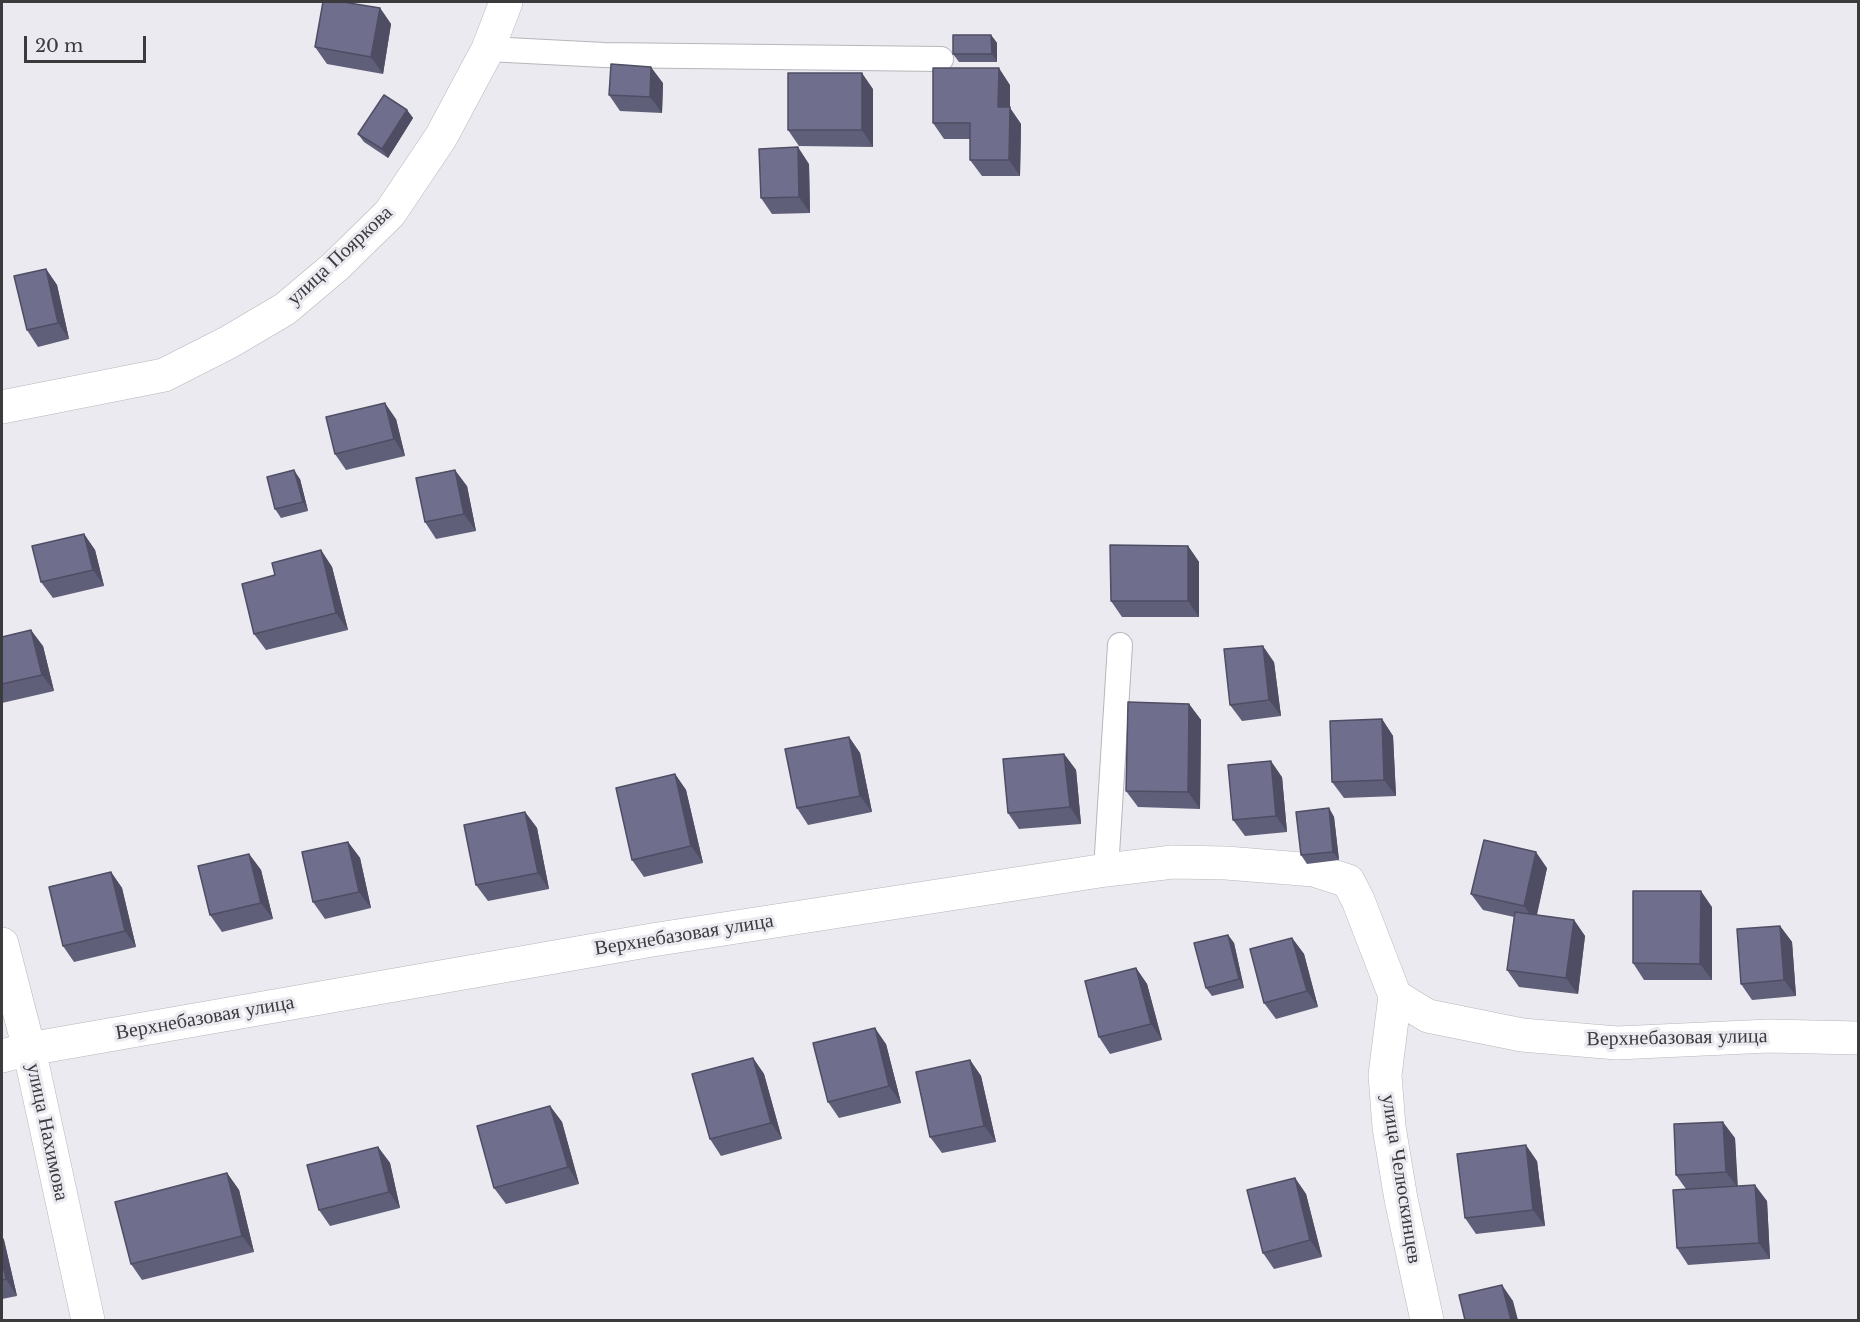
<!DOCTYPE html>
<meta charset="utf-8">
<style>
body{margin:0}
#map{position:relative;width:1860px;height:1322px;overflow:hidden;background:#eaeaf0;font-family:"Libre Baskerville",serif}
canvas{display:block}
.frame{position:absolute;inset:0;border:3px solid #3b3b3e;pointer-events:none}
.scale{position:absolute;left:24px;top:36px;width:122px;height:27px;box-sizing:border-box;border:3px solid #3b3b3e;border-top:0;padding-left:8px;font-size:18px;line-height:21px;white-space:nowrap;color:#3b3b3e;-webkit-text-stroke:4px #eaeaf0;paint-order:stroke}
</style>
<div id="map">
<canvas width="1860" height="1322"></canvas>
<div class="frame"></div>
<div class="scale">20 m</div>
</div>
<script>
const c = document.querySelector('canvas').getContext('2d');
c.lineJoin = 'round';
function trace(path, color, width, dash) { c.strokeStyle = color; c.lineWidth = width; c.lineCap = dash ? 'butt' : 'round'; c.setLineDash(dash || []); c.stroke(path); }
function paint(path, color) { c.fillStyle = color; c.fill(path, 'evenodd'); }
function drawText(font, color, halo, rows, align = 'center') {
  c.font = font + ' "Libre Baskerville",serif'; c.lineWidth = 6; c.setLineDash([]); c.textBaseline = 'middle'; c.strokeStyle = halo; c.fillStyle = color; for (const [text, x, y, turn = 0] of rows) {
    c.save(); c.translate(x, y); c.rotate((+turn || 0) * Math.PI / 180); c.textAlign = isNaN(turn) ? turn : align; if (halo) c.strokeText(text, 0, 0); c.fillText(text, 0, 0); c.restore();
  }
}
const service = new Path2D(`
 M 488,49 L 604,55 L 941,59
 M 1106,870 L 1120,645`);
const minor = new Path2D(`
 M 2,407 L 164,375 L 229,342 L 285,309 L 336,266 L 390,213 L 441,137 L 488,49 L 506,2
 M 2,944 L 29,1049 L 88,1320
 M 1395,996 L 1428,1016 L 1522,1035 L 1617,1043 L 1769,1036 L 1858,1038
 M 2,1056 L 29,1049 L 652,940 L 1106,870 L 1173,862 L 1226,863 L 1314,870 L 1348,881 L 1358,900 L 1395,996 L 1385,1075 L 1389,1127 L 1401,1199 L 1427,1320`);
trace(service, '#b6b6bb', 26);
trace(minor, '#b6b6bb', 34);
trace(service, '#fff', 24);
trace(minor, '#fff', 33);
paint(new Path2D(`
 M 380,8 L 391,24 L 383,74 L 327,64 L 315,47 Z
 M 991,35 L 997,43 L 997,62 L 959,62 L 953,54 Z
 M 663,83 L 662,113 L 620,111 L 609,95 Z
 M 1010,85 L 1010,108 L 1021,124 L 1020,176 L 982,176 L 970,160 L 970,139 L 944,139 L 933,123 Z
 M 873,89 L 873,147 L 799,146 L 788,130 Z
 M 407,110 L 413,118 L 388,158 L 364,142 L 358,134 Z
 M 809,164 L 810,213 L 772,214 L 761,198 Z
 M 46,269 L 57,285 L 69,339 L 38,347 L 27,330 Z
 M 396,419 L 405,456 L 346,470 L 335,454 Z
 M 300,479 L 308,511 L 281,518 L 275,509 Z
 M 467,486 L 476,531 L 436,539 L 425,522 Z
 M 84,534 L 95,550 L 104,586 L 53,598 L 41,582 Z
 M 1188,546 L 1199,562 L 1199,617 L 1122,617 L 1111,601 Z
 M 321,550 L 332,567 L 348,630 L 266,650 L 254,634 Z
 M 2,637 L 43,646 L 54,691 L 2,703 Z
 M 1274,662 L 1281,716 L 1242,721 L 1230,705 Z
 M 1189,704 L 1201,720 L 1200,809 L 1138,807 L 1126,791 Z
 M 1382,719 L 1393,736 L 1396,796 L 1344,798 L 1332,782 Z
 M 849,737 L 860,753 L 872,812 L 808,825 L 797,808 Z
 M 1064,754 L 1076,770 L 1081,824 L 1019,829 L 1008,813 Z
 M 675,774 L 686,790 L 703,863 L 644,877 L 632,860 Z
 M 1282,777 L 1287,832 L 1245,836 L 1233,820 Z
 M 1329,808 L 1334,817 L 1339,860 L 1307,864 L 1301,855 Z
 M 525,812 L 537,828 L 549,889 L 488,901 L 476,885 Z
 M 348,842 L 360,858 L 371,908 L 325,919 L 313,902 Z
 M 249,854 L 261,870 L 273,919 L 222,932 L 210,915 Z
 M 1547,868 L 1537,915 L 1574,920 L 1585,936 L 1578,994 L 1519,987 L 1507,970 L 1514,917 L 1483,910 L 1471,894 Z
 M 111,872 L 122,888 L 136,947 L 74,962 L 63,946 Z
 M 1712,907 L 1712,980 L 1644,980 L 1633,963 Z
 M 1780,926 L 1792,942 L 1796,996 L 1752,1000 L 1741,984 Z
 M 1228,935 L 1234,943 L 1244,988 L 1212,996 L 1206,988 Z
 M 1292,938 L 1304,954 L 1318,1007 L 1276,1019 L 1264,1003 Z
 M 1136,968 L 1147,984 L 1162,1040 L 1110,1054 L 1099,1037 Z
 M 886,1044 L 901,1103 L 839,1118 L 828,1102 Z
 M 753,1058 L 764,1074 L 782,1139 L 721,1156 L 710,1139 Z
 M 970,1060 L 981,1076 L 996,1142 L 942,1153 L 930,1137 Z
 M 550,1106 L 562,1122 L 579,1184 L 506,1204 L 494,1188 Z
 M 1735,1138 L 1737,1186 L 1767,1201 L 1770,1259 L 1688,1265 L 1677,1248 L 1686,1189 L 1676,1175 Z
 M 378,1147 L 390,1163 L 400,1208 L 330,1226 L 319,1210 Z
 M 1537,1161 L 1545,1226 L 1476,1234 L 1465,1218 Z
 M 227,1173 L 239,1190 L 254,1252 L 142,1280 L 131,1264 Z
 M 1295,1178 L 1306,1194 L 1322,1257 L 1274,1269 L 1263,1253 Z
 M 2,1236 L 4,1240 L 17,1296 L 2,1299 Z`), '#605f79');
paint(new Path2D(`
 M 380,8 L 391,24 L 383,74 L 371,57 Z
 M 991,35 L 997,43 L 997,62 L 992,54 Z
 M 651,67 L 663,83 L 662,113 L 650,97 Z
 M 999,68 L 1010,85 L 1010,108 L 1021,124 L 1020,176 L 1009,160 L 998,107 Z
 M 862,73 L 873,89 L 873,147 L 862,130 Z
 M 407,110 L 413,118 L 388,158 L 382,149 Z
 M 798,147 L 809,164 L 810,213 L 799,197 Z
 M 46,269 L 57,285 L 69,339 L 58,323 Z
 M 385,403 L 396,419 L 405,456 L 394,439 Z
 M 294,470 L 300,479 L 308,511 L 303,502 Z
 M 455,470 L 467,486 L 476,531 L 464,514 Z
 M 84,534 L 95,550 L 104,586 L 93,570 Z
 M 1188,546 L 1199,562 L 1199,617 L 1188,601 Z
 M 321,550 L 332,567 L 348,630 L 336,613 Z
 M 31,630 L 43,646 L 54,691 L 42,675 Z
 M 1263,646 L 1274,662 L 1281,716 L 1269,700 Z
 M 1189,704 L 1201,720 L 1200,809 L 1188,792 Z
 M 1382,719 L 1393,736 L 1396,796 L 1384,780 Z
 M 849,737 L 860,753 L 872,812 L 860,796 Z
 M 1064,754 L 1076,770 L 1081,824 L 1070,807 Z
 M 1271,761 L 1282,777 L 1287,832 L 1276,816 Z
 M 675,774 L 686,790 L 703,863 L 691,846 Z
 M 1329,808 L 1334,817 L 1339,860 L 1333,852 Z
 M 525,812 L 537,828 L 549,889 L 538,873 Z
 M 348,842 L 360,858 L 371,908 L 359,892 Z
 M 1536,852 L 1547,868 L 1535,922 L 1524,906 Z
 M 249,854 L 261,870 L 273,919 L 261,903 Z
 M 111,872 L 122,888 L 136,947 L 125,931 Z
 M 1701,891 L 1712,907 L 1712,980 L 1700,964 Z
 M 1574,920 L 1585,936 L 1578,994 L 1566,978 Z
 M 1780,926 L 1792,942 L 1796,996 L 1784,980 Z
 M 1228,935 L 1234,943 L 1244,988 L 1239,979 Z
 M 1292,938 L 1304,954 L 1318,1007 L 1307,991 Z
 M 1136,968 L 1147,984 L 1162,1040 L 1151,1024 Z
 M 875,1028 L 886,1044 L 901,1103 L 889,1086 Z
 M 753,1058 L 764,1074 L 782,1139 L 771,1123 Z
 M 970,1060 L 981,1076 L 996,1142 L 984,1126 Z
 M 550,1106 L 562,1122 L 579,1184 L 568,1167 Z
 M 1723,1122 L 1735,1138 L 1738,1188 L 1726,1172 Z
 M 1526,1145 L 1537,1161 L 1545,1226 L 1533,1210 Z
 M 378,1147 L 390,1163 L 400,1208 L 389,1192 Z
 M 227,1173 L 239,1190 L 254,1252 L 242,1236 Z
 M 1295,1178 L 1306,1194 L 1322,1257 L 1310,1240 Z
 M 1755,1185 L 1767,1201 L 1770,1259 L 1759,1243 Z
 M 2,1236 L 4,1240 L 17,1296 L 6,1279 L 2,1261 Z
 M 1502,1285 L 1513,1301 L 1518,1320 L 1511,1320 Z`), '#4e4d63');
const building = new Path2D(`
 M 323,2 L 343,2 L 380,8 L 371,57 L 315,47 Z
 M 953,35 L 991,35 L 992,54 L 953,54 Z
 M 611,64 L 651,67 L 650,97 L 609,95 Z
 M 933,68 L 999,68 L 998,107 L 1010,107 L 1009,160 L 970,160 L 970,123 L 933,123 Z
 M 788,73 L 862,73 L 862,130 L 788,130 Z
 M 384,95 L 407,110 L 382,149 L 358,134 Z
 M 798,147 L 799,197 L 761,198 L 759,149 Z
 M 46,269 L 58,323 L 27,330 L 14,276 Z
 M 385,403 L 394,439 L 335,454 L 326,417 Z
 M 294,470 L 303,502 L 275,509 L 267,477 Z
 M 455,470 L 464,514 L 425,522 L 416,478 Z
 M 84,534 L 93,570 L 41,582 L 32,546 Z
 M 1110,545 L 1188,546 L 1188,601 L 1111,601 Z
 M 321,550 L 336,613 L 254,634 L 242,584 L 275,575 L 272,563 Z
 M 31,630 L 42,675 L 2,684 L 2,637 Z
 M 1263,646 L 1269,700 L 1230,705 L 1224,649 Z
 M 1128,702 L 1189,704 L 1188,792 L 1126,791 Z
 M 1382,719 L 1384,780 L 1332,782 L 1330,721 Z
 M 849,737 L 860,796 L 797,808 L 785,749 Z
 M 1064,754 L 1070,807 L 1008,813 L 1003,759 Z
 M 1271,761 L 1276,816 L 1233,820 L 1228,765 Z
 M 675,774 L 691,846 L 632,860 L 616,788 Z
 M 1329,808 L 1333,852 L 1301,855 L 1296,812 Z
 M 525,812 L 538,873 L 476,885 L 464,825 Z
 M 1484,840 L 1536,852 L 1524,906 L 1471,894 Z
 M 348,842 L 359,892 L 313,902 L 302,852 Z
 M 249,854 L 261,903 L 210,915 L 198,866 Z
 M 111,872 L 125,931 L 63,946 L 49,887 Z
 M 1633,891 L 1701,891 L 1700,964 L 1633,963 Z
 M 1515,912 L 1574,920 L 1566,978 L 1507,970 Z
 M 1780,926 L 1784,980 L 1741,984 L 1737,929 Z
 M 1228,935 L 1239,979 L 1206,988 L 1194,943 Z
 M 1292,938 L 1307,991 L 1264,1003 L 1250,949 Z
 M 1136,968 L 1151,1024 L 1099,1037 L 1085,981 Z
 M 875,1028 L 889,1086 L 828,1102 L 813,1043 Z
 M 753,1058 L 771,1123 L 710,1139 L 692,1074 Z
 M 970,1060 L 984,1126 L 930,1137 L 916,1072 Z
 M 550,1106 L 568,1167 L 494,1188 L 477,1126 Z
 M 1723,1122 L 1726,1172 L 1676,1175 L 1674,1124 Z
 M 1526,1145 L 1533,1210 L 1465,1218 L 1457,1154 Z
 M 378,1147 L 389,1192 L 319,1210 L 307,1165 Z
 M 227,1173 L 242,1236 L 131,1264 L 115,1202 Z
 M 1295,1178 L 1310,1240 L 1263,1253 L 1247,1190 Z
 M 1755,1185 L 1759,1243 L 1677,1248 L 1673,1190 Z
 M 2,1261 L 6,1279 L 2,1280 Z
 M 1502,1285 L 1511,1320 L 1465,1320 L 1459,1295 Z`);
paint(building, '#706e8d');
trace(building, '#4e4d63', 1.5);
drawText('20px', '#3b3b3e', '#eaeaf0', [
 ["улица Пояркова",340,256,-43],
 ["Верхнебазовая улица",684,935,-9],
 ["Верхнебазовая улица",205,1018,-10],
 ["Верхнебазовая улица",1677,1038,-1],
 ["улица Нахимова",47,1132,78],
 ["улица Челюскинцев",1401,1179,81]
]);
</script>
